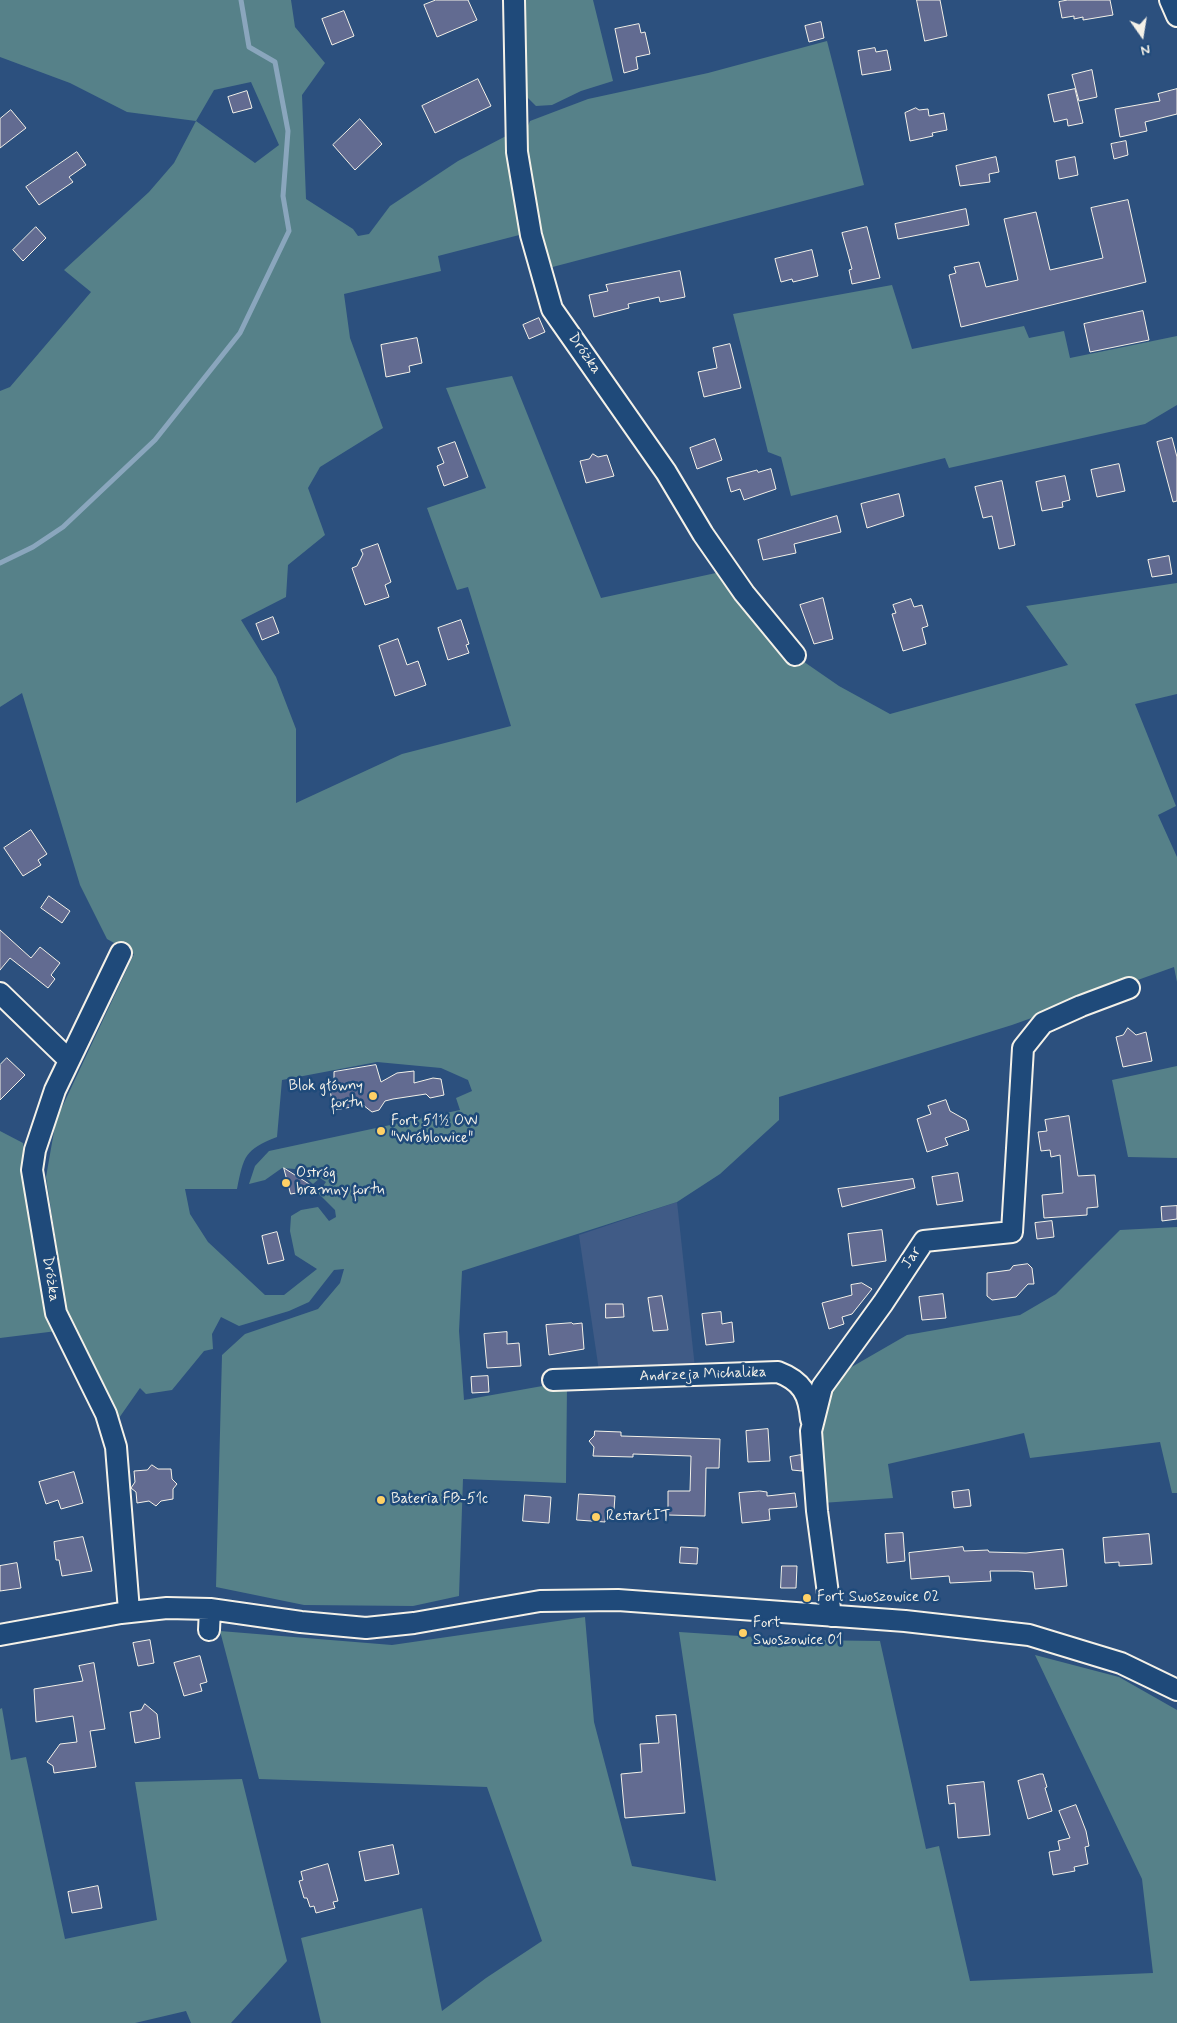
<!DOCTYPE html>
<meta charset="utf-8">
<style>
body{margin:0}
#map{position:relative;width:1177px;height:2023px;overflow:hidden;background:#2c507e;font-family:Mynerve,sans-serif}
canvas{display:block}
.north{position:absolute;left:1117px;top:10px;width:50px;height:50px;-webkit-text-stroke:4px #1f4a7a;paint-order:stroke;rotate:167deg;font-size:14px;font-weight:700;line-height:20px;text-align:center;color:#f4f1e8}
.north::after{content:'';display:block;margin:auto;width:18px;height:22px;background:#f4f1e8;clip-path:polygon(50% 0,100% 100%,50% 72%,0 100%)}
</style>
<div id="map">
<canvas width="1177" height="2023"></canvas>
<div class="north">N</div>
</div>
<script>
const c = document.querySelector('canvas').getContext('2d');
c.lineJoin = 'round';
function paint(path, color) { c.fillStyle = color; c.fill(path, 'evenodd'); }
function trace(path, color, width, dash) { c.strokeStyle = color; c.lineWidth = width; c.lineCap = dash ? 'butt' : 'round'; c.setLineDash(dash || []); c.stroke(path); }
function drawText(font, color, halo, rows, align = 'center') {
  c.font = font + ' Mynerve,sans-serif'; c.lineWidth = 5; c.setLineDash([]); c.textBaseline = 'middle'; c.strokeStyle = halo; c.fillStyle = color; for (const [text, x, y, turn = 0] of rows) {
    c.save(); c.translate(x, y); c.rotate((+turn || 0) * Math.PI / 180); c.textAlign = isNaN(turn) ? turn : align; if (halo) c.strokeText(text, 0, 0); c.fillText(text, 0, 0); c.restore();
  }
}
paint(new Path2D(`
 M 677,1202 L 695,1368 L 599,1371 L 579,1235 Z`), '#405b86');
paint(new Path2D(`
 M 0,0 L 291,0 L 295,27 L 325,63 L 302,95 L 306,199 L 353,229 L 358,236 L 369,234 L 390,206 L 458,161 L 508,135 L 527,233 L 438,256 L 441,271 L 344,294 L 350,338 L 383,428 L 320,467 L 308,488 L 325,535 L 288,565 L 286,597 L 241,620 L 276,677 L 296,729 L 296,803 L 402,754 L 511,726 L 468,587 L 457,590 L 427,508 L 486,488 L 446,388 L 512,376 L 601,598 L 725,571 L 797,657 L 839,686 L 890,714 L 1068,665 L 1026,606 L 1177,583 L 1177,694 L 1135,704 L 1176,806 L 1158,815 L 1177,857 L 1177,982 L 1174,967 L 1012,1025 L 779,1097 L 779,1120 L 720,1174 L 677,1202 L 462,1271 L 459,1331 L 464,1400 L 548,1385 L 567,1386 L 566,1483 L 463,1479 L 459,1596 L 413,1606 L 304,1605 L 216,1587 L 222,1355 L 245,1334 L 318,1309 L 340,1283 L 344,1269 L 334,1270 L 309,1302 L 289,1311 L 239,1326 L 221,1317 L 212,1334 L 213,1349 L 204,1351 L 172,1390 L 146,1394 L 140,1388 L 119,1418 L 69,1327 L 46,1177 L 56,1120 L 134,954 L 107,939 L 80,885 L 22,693 L 0,707 L 0,391 L 10,387 L 91,292 L 64,270 L 149,192 L 174,163 L 196,121 L 127,112 L 70,83 L 0,57 ZM 251,82 L 279,145 L 255,163 L 196,121 L 214,90 ZM 377,1062 L 441,1068 L 468,1080 L 472,1091 L 456,1098 L 460,1110 L 269,1151 L 255,1166 L 249,1184 L 265,1180 L 282,1168 L 295,1169 L 313,1184 L 320,1178 L 326,1182 L 318,1193 L 335,1210 L 336,1217 L 329,1221 L 318,1207 L 301,1210 L 291,1216 L 290,1231 L 295,1255 L 317,1269 L 284,1295 L 265,1295 L 208,1242 L 190,1214 L 185,1189 L 237,1189 C 244,1156 244,1150 277,1137 L 282,1080 Z
 M 522,0 L 593,0 L 613,81 L 581,91 L 552,105 L 536,106 L 522,92 Z
 M 827,41 L 864,185 L 545,269 L 524,135 L 530,121 L 588,99 L 708,73 Z
 M 892,285 L 912,349 L 1024,326 L 1029,338 L 1064,331 L 1070,358 L 1177,336 L 1177,405 L 1145,424 L 949,468 L 945,458 L 791,496 L 781,457 L 768,452 L 733,314 Z
 M 1177,1066 L 1177,1158 L 1128,1157 L 1112,1080 Z
 M 0,1131 L 23,1143 L 50,1312 L 57,1331 L 0,1338 Z
 M 1177,1227 L 1177,1493 L 1172,1493 L 1160,1442 L 1030,1458 L 1024,1433 L 888,1464 L 893,1498 L 822,1503 L 817,1447 L 836,1376 L 907,1335 L 1020,1315 L 1056,1294 L 1120,1230 Z
 M 585,1617 L 594,1722 L 632,1866 L 716,1881 L 679,1632 L 801,1640 L 880,1641 L 926,1849 L 939,1846 L 970,1981 L 1153,1973 L 1142,1879 L 1035,1655 L 1119,1677 L 1177,1710 L 1177,2023 L 321,2023 L 301,1938 L 422,1908 L 442,2011 L 486,1978 L 542,1941 L 487,1787 L 259,1779 L 220,1631 L 392,1645 Z
 M 2,1708 L 11,1760 L 26,1757 L 65,1939 L 157,1920 L 135,1782 L 242,1779 L 287,1961 L 231,2023 L 191,2023 L 186,2011 L 135,2023 L 0,2023 L 0,1709 Z`), '#568189');
trace(new Path2D(`
 M 0,563 L 33,547 L 63,527 L 155,440 L 240,333 L 289,231 L 283,196 L 288,131 L 275,62 L 249,47 L 241,0`), '#8aa6bd', 5);
const building = new Path2D(`
 M 436,0 L 468,0 L 477,20 L 437,37 L 424,5 Z
 M 917,0 L 940,0 L 947,36 L 925,41 Z
 M 1068,0 L 1110,0 L 1113,15 L 1083,20 L 1083,17 L 1074,19 L 1074,16 L 1062,18 L 1059,2 Z
 M 344,11 L 354,36 L 332,45 L 322,19 Z
 M 821,22 L 824,38 L 809,42 L 805,26 Z
 M 639,24 L 641,33 L 645,32 L 650,54 L 636,57 L 638,69 L 624,73 L 615,29 Z
 M 875,48 L 876,52 L 887,50 L 891,70 L 862,75 L 858,51 Z
 M 1092,70 L 1097,97 L 1079,101 L 1072,75 Z
 M 478,79 L 491,106 L 435,133 L 422,106 Z
 M 1075,89 L 1083,123 L 1068,126 L 1067,119 L 1054,122 L 1048,95 Z
 M 1177,89 L 1177,114 L 1145,122 L 1147,131 L 1120,137 L 1115,109 L 1160,101 L 1158,94 Z
 M 247,91 L 252,108 L 233,113 L 228,97 Z
 M 916,108 L 919,110 L 928,109 L 929,116 L 944,113 L 947,130 L 932,133 L 933,136 L 910,141 L 905,113 Z
 M 11,110 L 26,128 L 0,148 L 0,119 Z
 M 360,119 L 382,144 L 355,170 L 333,145 Z
 M 1126,141 L 1128,155 L 1114,159 L 1111,144 Z
 M 77,152 L 86,165 L 69,177 L 73,182 L 39,205 L 26,187 Z
 M 996,157 L 999,172 L 989,174 L 990,182 L 960,186 L 956,166 Z
 M 1075,157 L 1078,175 L 1059,179 L 1056,161 Z
 M 1128,200 L 1146,282 L 961,327 L 949,275 L 956,273 L 954,267 L 979,262 L 986,287 L 1018,280 L 1004,219 L 1036,212 L 1050,270 L 1103,258 L 1091,208 Z
 M 966,209 L 969,225 L 898,239 L 895,224 Z
 M 36,227 L 46,238 L 23,261 L 13,250 Z
 M 867,227 L 880,278 L 852,284 L 849,270 L 852,269 L 842,233 Z
 M 812,250 L 818,276 L 793,282 L 792,279 L 781,282 L 775,259 Z
 M 680,271 L 685,297 L 660,302 L 659,297 L 628,304 L 629,308 L 594,317 L 589,295 L 608,291 L 606,285 Z
 M 1143,311 L 1149,340 L 1090,352 L 1084,324 Z
 M 539,318 L 545,332 L 529,339 L 523,325 Z
 M 417,338 L 422,363 L 409,366 L 410,372 L 386,377 L 381,345 Z
 M 730,344 L 741,388 L 704,397 L 698,372 L 717,368 L 713,348 Z
 M 1172,438 L 1177,457 L 1177,501 L 1173,502 L 1157,442 Z
 M 715,439 L 722,460 L 697,469 L 690,448 Z
 M 455,442 L 468,477 L 444,486 L 437,466 L 444,463 L 438,448 Z
 M 593,454 L 598,457 L 607,455 L 614,476 L 586,483 L 580,461 L 589,459 Z
 M 1119,464 L 1125,491 L 1097,497 L 1091,470 Z
 M 771,469 L 776,489 L 744,500 L 740,489 L 731,492 L 727,478 L 757,470 L 758,472 Z
 M 1065,476 L 1070,500 L 1062,502 L 1063,507 L 1042,511 L 1036,482 Z
 M 1002,481 L 1015,545 L 999,549 L 992,516 L 983,518 L 975,487 Z
 M 899,494 L 904,516 L 867,528 L 861,504 Z
 M 837,516 L 841,532 L 794,544 L 796,553 L 763,560 L 758,540 Z
 M 378,544 L 391,582 L 385,585 L 389,597 L 365,605 L 352,568 L 357,566 L 363,554 L 361,550 Z
 M 1169,556 L 1172,574 L 1152,577 L 1148,560 Z
 M 823,598 L 833,639 L 814,644 L 800,605 Z
 M 911,599 L 914,607 L 922,605 L 928,626 L 922,628 L 926,644 L 903,651 L 892,614 L 896,613 L 893,605 Z
 M 273,617 L 279,633 L 262,640 L 256,624 Z
 M 461,620 L 469,644 L 466,645 L 469,653 L 448,660 L 438,628 Z
 M 398,639 L 407,665 L 418,661 L 426,685 L 395,696 L 379,646 Z
 M 31,830 L 47,854 L 38,860 L 41,865 L 23,876 L 4,848 Z
 M 49,896 L 70,911 L 62,923 L 41,908 Z
 M 0,930 L 31,958 L 40,947 L 60,963 L 51,975 L 55,979 L 48,988 L 10,958 L 0,970 Z
 M 1128,1028 L 1136,1035 L 1146,1032 L 1152,1061 L 1123,1067 L 1116,1037 L 1123,1035 Z
 M 7,1058 L 25,1075 L 0,1100 L 0,1065 Z
 M 376,1065 L 381,1082 L 397,1073 L 414,1071 L 414,1083 L 433,1078 L 441,1079 L 444,1095 L 430,1098 L 426,1094 L 393,1099 L 385,1101 L 379,1110 L 372,1112 L 363,1105 L 334,1110 L 329,1086 L 334,1085 L 334,1072 Z
 M 946,1100 L 950,1111 L 966,1120 L 969,1130 L 945,1138 L 948,1145 L 927,1152 L 917,1119 L 931,1114 L 928,1106 Z
 M 1069,1116 L 1078,1176 L 1095,1175 L 1098,1207 L 1087,1208 L 1087,1215 L 1044,1218 L 1042,1195 L 1063,1193 L 1060,1155 L 1051,1157 L 1050,1150 L 1041,1151 L 1038,1132 L 1047,1131 L 1045,1120 Z
 M 284,1168 L 317,1189 L 291,1194 Z
 M 958,1173 L 963,1201 L 937,1205 L 932,1177 Z
 M 913,1179 L 915,1188 L 842,1207 L 838,1189 Z
 M 1177,1206 L 1177,1219 L 1162,1221 L 1161,1207 Z
 M 1052,1221 L 1054,1237 L 1037,1239 L 1035,1223 Z
 M 882,1230 L 886,1261 L 852,1266 L 848,1234 Z
 M 277,1232 L 284,1260 L 268,1264 L 262,1236 Z
 M 1028,1264 L 1032,1268 L 1034,1284 L 1028,1284 L 1016,1297 L 992,1300 L 987,1296 L 987,1273 L 1010,1270 L 1013,1266 Z
 M 862,1283 L 872,1289 L 852,1314 L 842,1317 L 844,1324 L 829,1329 L 822,1303 L 852,1295 L 851,1285 Z
 M 943,1294 L 946,1318 L 922,1320 L 919,1297 Z
 M 662,1296 L 668,1330 L 653,1331 L 648,1298 Z
 M 606,1304 L 623,1304 L 624,1317 L 606,1318 Z
 M 721,1312 L 722,1324 L 732,1322 L 734,1342 L 706,1345 L 702,1314 Z
 M 572,1323 L 573,1324 L 582,1323 L 584,1349 L 549,1355 L 546,1325 Z
 M 507,1332 L 507,1344 L 519,1343 L 521,1366 L 487,1368 L 484,1334 Z
 M 488,1376 L 489,1392 L 472,1393 L 471,1377 Z
 M 768,1429 L 770,1461 L 748,1462 L 746,1431 Z
 M 595,1431 L 621,1432 L 621,1436 L 720,1439 L 719,1468 L 706,1468 L 705,1516 L 668,1515 L 668,1491 L 690,1491 L 691,1456 L 633,1454 L 633,1457 L 593,1456 L 594,1447 L 589,1441 L 594,1436 Z
 M 801,1455 L 802,1471 L 792,1470 L 790,1457 Z
 M 152,1465 L 158,1469 L 171,1469 L 172,1479 L 177,1484 L 173,1489 L 173,1499 L 161,1501 L 156,1506 L 149,1501 L 137,1503 L 136,1492 L 131,1488 L 135,1482 L 134,1471 L 147,1470 Z
 M 74,1472 L 83,1503 L 61,1509 L 58,1500 L 46,1504 L 39,1482 Z
 M 969,1490 L 971,1506 L 954,1508 L 952,1492 Z
 M 760,1491 L 767,1492 L 767,1496 L 795,1493 L 797,1507 L 769,1509 L 770,1520 L 742,1523 L 739,1493 Z
 M 579,1494 L 615,1496 L 614,1510 L 606,1509 L 605,1522 L 577,1520 Z
 M 525,1495 L 551,1497 L 549,1523 L 523,1521 Z
 M 903,1533 L 905,1561 L 887,1563 L 885,1534 Z
 M 1149,1534 L 1152,1564 L 1119,1566 L 1119,1562 L 1105,1563 L 1103,1538 Z
 M 83,1537 L 92,1571 L 62,1576 L 59,1560 L 56,1560 L 54,1542 Z
 M 681,1547 L 698,1548 L 697,1564 L 680,1563 Z
 M 963,1547 L 964,1551 L 988,1550 L 989,1552 L 1026,1553 L 1063,1549 L 1067,1586 L 1035,1589 L 1033,1572 L 1018,1571 L 990,1571 L 991,1581 L 950,1583 L 949,1576 L 911,1579 L 909,1553 Z
 M 17,1563 L 21,1588 L 0,1591 L 0,1566 Z
 M 782,1566 L 797,1566 L 796,1588 L 781,1588 Z
 M 150,1640 L 154,1663 L 138,1666 L 133,1643 Z
 M 200,1656 L 207,1682 L 200,1684 L 202,1691 L 184,1696 L 174,1663 Z
 M 94,1663 L 105,1729 L 90,1731 L 96,1767 L 54,1773 L 53,1766 L 47,1762 L 60,1744 L 77,1742 L 73,1716 L 36,1722 L 34,1689 L 83,1681 L 79,1666 Z
 M 145,1704 L 157,1714 L 160,1738 L 135,1743 L 130,1712 L 141,1710 Z
 M 676,1715 L 685,1813 L 625,1818 L 621,1774 L 642,1772 L 640,1744 L 659,1743 L 656,1716 Z
 M 1040,1774 L 1043,1774 L 1047,1787 L 1045,1788 L 1052,1811 L 1028,1819 L 1018,1781 Z
 M 984,1782 L 990,1835 L 958,1838 L 955,1803 L 949,1804 L 947,1786 Z
 M 1076,1805 L 1086,1831 L 1089,1846 L 1085,1847 L 1088,1864 L 1074,1867 L 1075,1871 L 1053,1875 L 1049,1852 L 1060,1850 L 1058,1841 L 1070,1838 L 1059,1811 Z
 M 393,1845 L 399,1874 L 365,1881 L 359,1852 Z
 M 328,1864 L 338,1901 L 333,1902 L 335,1908 L 316,1913 L 314,1906 L 310,1907 L 307,1898 L 304,1898 L 299,1881 L 303,1880 L 301,1872 Z
 M 98,1886 L 102,1908 L 72,1913 L 68,1892 Z`);
paint(building, '#626b91');
trace(building, '#f4f1e8', 1);
const minor = new Path2D(`
 M 514,0 L 517,152 L 531,235 L 552,309 L 666,472 L 703,534 L 744,593 L 795,655
 M 1170,0 L 1177,16
 M 121,953 L 55,1090 L 35,1150 L 32,1170 L 56,1313 L 106,1414 L 116,1447 L 129,1611
 M 0,993 L 69,1060
 M 553,1380 L 778,1372 C 802,1381 809,1394 811,1419
 M 831,1616 L 817,1511 L 811,1431 L 822,1387 L 883,1303 L 924,1241 L 1012,1232 L 1023,1048 L 1043,1023 L 1081,1006 L 1129,988
 M 209,1630 L 210,1609
 M 0,1635 L 121,1613 L 167,1608 L 210,1609 L 301,1622 L 366,1628 L 414,1623 L 540,1601 L 618,1600 L 905,1621 L 1029,1635 L 1121,1663 L 1177,1690`);
trace(minor, '#f4f1e8', 24);
trace(minor, '#1f4a7a', 20);
for (const [x, y, r, color] of [
 [373,1096,5,"#ffd166"],
 [381,1131,5,"#ffd166"],
 [286,1183,5,"#ffd166"],
 [381,1500,5,"#ffd166"],
 [596,1517,5,"#ffd166"],
 [807,1598,5,"#ffd166"],
 [743,1633,5,"#ffd166"]
]) { const dot = new Path2D(); dot.arc(x, y, r, 0, 2 * Math.PI); c.fillStyle = color; c.fill(dot); trace(dot, '#1f4a7a', 2); }
drawText('15px', '#f4f1e8', '#1f4a7a', [
 ["Dróżka",584,354,55],
 ["Jar",912,1258,-57],
 ["Dróżka",50,1279,81],
 ["Andrzeja Michalika",703,1375,-2]
]);
drawText('15px', '#f4f1e8', '#1f4a7a', [
 ["Blok główny",363,1087,"right"],
 ["fortu",363,1104,"right"],
 ["Fort 51½ OW",391,1122],
 ["\"Wróblowice\"",391,1139],
 ["Ostróg",296,1174],
 ["bramny fortu",296,1191],
 ["Bateria FB-51c",391,1500],
 ["RestartIT",606,1517],
 ["Fort Swoszowice 02",817,1598],
 ["Fort",753,1624],
 ["Swoszowice 01",753,1641]
], 'left');
</script>
